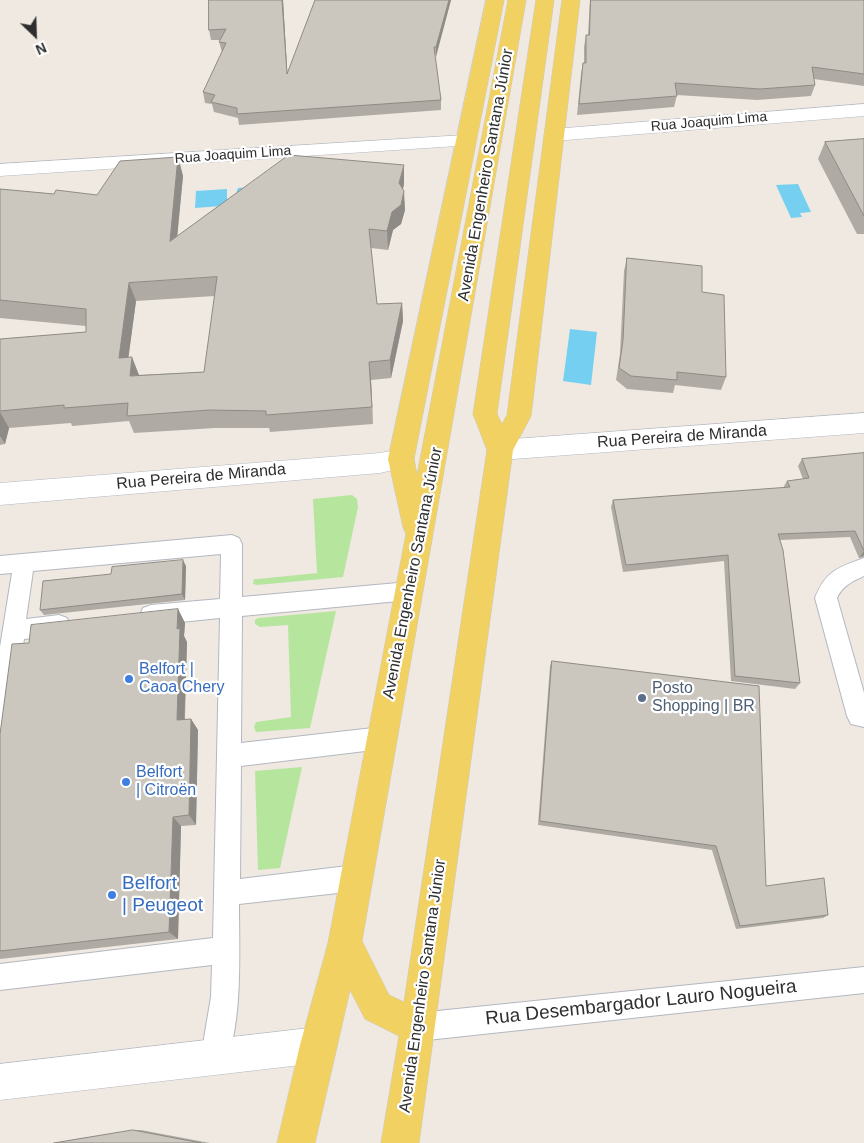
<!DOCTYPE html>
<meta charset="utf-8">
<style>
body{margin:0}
#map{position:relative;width:864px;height:1143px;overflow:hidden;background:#efe9e1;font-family:Arial,sans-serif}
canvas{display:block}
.north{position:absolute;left:10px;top:10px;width:50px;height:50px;-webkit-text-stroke:4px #fff;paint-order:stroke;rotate:156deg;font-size:14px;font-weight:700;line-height:20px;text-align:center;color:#2e2e2e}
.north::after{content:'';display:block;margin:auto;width:18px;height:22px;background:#2e2e2e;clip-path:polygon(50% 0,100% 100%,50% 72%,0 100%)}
</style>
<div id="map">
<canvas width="864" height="1143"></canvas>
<div class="north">N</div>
</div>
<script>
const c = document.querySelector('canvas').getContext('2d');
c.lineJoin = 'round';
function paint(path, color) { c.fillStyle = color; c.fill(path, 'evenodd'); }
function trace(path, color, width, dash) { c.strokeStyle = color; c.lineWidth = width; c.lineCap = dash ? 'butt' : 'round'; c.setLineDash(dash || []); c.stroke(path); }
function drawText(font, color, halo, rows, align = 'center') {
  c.font = font + ' Arial,sans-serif'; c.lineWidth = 4.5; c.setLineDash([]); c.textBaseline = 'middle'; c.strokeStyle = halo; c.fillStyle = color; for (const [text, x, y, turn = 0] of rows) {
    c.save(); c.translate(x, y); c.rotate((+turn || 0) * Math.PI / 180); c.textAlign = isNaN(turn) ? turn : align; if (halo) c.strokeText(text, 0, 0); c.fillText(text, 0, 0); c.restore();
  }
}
paint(new Path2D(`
 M 352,495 L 357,499 L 358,507 L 343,577 L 257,585 L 253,584 L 254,579 L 258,579 L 317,573 L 313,499 Z
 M 336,611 L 310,728 L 256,732 L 254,727 L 256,722 L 291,717 L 288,625 L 260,627 L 255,624 L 255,620 L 258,618 Z
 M 302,767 L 280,868 L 258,870 L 255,771 Z`), '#b6e59e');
paint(new Path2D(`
 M 798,184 L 811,212 L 800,213 L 802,217 L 791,218 L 776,185 Z
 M 253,187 L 248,204 L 195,208 L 196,191 L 227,189 L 227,199 L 230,201 L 234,199 L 238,188 Z
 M 570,329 L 597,332 L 591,385 L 563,381 Z`), '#75cff0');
const service = new Path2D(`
 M 232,535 L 239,538 L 242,544 L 242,597 L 409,582 L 417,584 L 420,591 L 417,598 L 409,600 L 242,616 L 241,743 L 382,727 L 390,730 L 394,738 L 390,746 L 382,749 L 241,766 L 240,879 L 356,865 L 365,869 L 369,878 L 365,887 L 356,891 L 239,904 C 239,952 243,1021 225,1066 L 215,1070 L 205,1066 L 201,1056 L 211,997 L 212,965 L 0,990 L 0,964 L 213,938 L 220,618 L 151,625 L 143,622 L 140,615 L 143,608 L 151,605 L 220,599 L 221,554 L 33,571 L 26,619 L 59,615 L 67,618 L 70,625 L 67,632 L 59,635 L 24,639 L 12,720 L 8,728 L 0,731 L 0,647 L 12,573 L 0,574 L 0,556 Z
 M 864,558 L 864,576 C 853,581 842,586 837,598 L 864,693 L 864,727 L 851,724 L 847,716 L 815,598 C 825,571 839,567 864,558 Z
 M 864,967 L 864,993 L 418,1041 L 408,1037 L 404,1027 L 408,1017 L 418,1013 Z`);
const minor = new Path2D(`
 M 864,104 L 864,116 L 554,141 L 547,139 L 544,135 L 547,131 L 554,129 Z
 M 465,135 L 472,137 L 475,141 L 472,145 L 0,176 L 0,164 Z
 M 864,413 L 864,433 L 500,460 L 491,457 L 487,450 L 491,443 L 500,440 Z
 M 401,449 L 410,452 L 414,459 L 410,466 L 380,473 L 0,505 L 0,483 L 380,453 Z
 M 318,1027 L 331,1032 L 336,1045 L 331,1058 L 318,1063 L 0,1100 L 0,1064 Z`);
const primary = new Path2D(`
 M 486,0 L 504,0 L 414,459 L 417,475 L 508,0 L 526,0 L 362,941 L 389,995 L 404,1002 L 487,450 L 473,414 L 536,0 L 554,0 L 497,414 L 502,424 L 507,415 L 562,0 L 580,0 L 531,416 L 513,450 L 419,1143 L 381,1143 L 399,1036 L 365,1019 L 350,990 L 315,1143 L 277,1143 L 300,1045 L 328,943 L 406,534 L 403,527 L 388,459 Z`);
trace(service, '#b4b7c1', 2);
trace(minor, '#b4b7c1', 1);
trace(primary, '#c9c9c9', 1);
paint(service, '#fff');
paint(minor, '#fff');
paint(primary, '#f2d163');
paint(new Path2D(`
 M 209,0 L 283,0 L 287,72 L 451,0 L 435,57 L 441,100 L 441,110 L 239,125 L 238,118 L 214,112 L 212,104 L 205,103 L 203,92 L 222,52 L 219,42 L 221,40 L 211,40 L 209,30 Z
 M 590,0 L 864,0 L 864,86 L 814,79 L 815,85 L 811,96 L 757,100 L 677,95 L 674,107 L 577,115 L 581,74 L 583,63 L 584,63 L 584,47 L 586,35 L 588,35 Z
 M 864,139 L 864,234 L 857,234 L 818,159 L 825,142 Z
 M 178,157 L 183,176 L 177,236 L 404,184 L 403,189 L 405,210 L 401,224 L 393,230 L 388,250 L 371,248 L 377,304 L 402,303 L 403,321 L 391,378 L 371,380 L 373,424 L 270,432 L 269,428 L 215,428 L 134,433 L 129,421 L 72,426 L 71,423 L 9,428 L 5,444 L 0,445 L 0,339 L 86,332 L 86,326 L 0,318 L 0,189 L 54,194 L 97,195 ZM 215,296 L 204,372 L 139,375 L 128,358 L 136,301 Z
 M 627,258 L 702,292 L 726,377 L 721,390 L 675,385 L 673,393 L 627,389 L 616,380 L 620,354 L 624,271 Z
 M 864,453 L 864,557 L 859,558 L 850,537 L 780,540 L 800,683 L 795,689 L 731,681 L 724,561 L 623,572 L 611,507 L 613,500 L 783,488 L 787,481 L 803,479 L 798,466 L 802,459 Z
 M 186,566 L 185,600 L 44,615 L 40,610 L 111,574 Z
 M 178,609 L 185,623 L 184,636 L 187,642 L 185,719 L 191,719 L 198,730 L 196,825 L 181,826 L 178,939 L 0,959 L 0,734 Z
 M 552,661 L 766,886 L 828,915 L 823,918 L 736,929 L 712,850 L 538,825 L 550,666 Z
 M 133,1130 L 141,1130 L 210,1143 L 53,1143 Z`), '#afaba4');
paint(new Path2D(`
 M 282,0 L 283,0 L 288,84 L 287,74 Z
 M 449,0 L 451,0 L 436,57 L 436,47 Z
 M 178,157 L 183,176 L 175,260 L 170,241 Z
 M 404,165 L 404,184 L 400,202 L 399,183 Z
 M 404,191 L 405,210 L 401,224 L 393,230 L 388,250 L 387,231 L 392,212 Z
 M 129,283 L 136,301 L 126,376 L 119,358 Z
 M 402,303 L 403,321 L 391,378 L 390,360 Z
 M 132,357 L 139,375 L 130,376 Z
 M 369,362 L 371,380 L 373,424 L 372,407 Z
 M 0,412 L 9,428 L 5,444 L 0,436 Z
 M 864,551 L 864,555 L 859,558 Z
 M 183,560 L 186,566 L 185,600 L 182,594 Z
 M 178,609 L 185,623 L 184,636 L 187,642 L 184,731 L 177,720 Z
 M 191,719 L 198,730 L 196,825 L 189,815 Z
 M 173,817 L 181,826 L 178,939 L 169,932 Z`), '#8e8b86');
const building = new Path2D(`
 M 209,0 L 282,0 L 287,74 L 315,0 L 449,0 L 436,47 L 434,47 L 441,100 L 237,114 L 237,108 L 211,102 L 215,95 L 203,92 L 226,43 L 219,42 L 226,29 L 209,30 Z
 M 591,0 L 864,0 L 864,74 L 812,67 L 815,85 L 760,89 L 675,83 L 677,96 L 579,104 L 583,63 L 586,63 L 586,35 L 589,35 Z
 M 864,139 L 864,216 L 825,142 Z
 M 289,155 L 404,165 L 399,183 L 404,191 L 401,205 L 392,212 L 387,231 L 369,229 L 377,304 L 402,303 L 390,360 L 369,362 L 372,407 L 266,415 L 266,411 L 209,410 L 127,416 L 128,403 L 64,408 L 64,405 L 0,411 L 0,339 L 86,332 L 86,309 L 0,300 L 0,189 L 54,194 L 56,190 L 97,195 L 120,161 L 178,157 L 170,241 ZM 217,277 L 204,372 L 130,376 L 132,357 L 119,358 L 129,283 Z
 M 627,258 L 702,266 L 702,292 L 724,295 L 726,377 L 677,372 L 677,380 L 631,376 L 619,368 L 623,340 Z
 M 864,453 L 864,551 L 855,531 L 778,534 L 783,550 L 800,683 L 735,676 L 728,555 L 626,565 L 613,500 L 790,487 L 787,481 L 809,478 L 802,459 Z
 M 183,560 L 182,594 L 40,610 L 43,581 L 111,574 L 112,567 Z
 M 178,609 L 177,629 L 180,628 L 177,720 L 191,719 L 189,815 L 173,817 L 169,932 L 0,951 L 0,734 L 12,644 L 29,643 L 31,625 Z
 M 552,661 L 759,686 L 766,886 L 824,878 L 828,915 L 740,926 L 716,846 L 540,821 Z
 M 133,1130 L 201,1143 L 54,1143 Z`);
paint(building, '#cbc7bf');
trace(building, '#8e8b86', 1);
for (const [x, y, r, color] of [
 [129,679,5,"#3f7fe0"],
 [642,698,5,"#5c6f8a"],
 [126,782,5,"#3f7fe0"],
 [112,895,5,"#3f7fe0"]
]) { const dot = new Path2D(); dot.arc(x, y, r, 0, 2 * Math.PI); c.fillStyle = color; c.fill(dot); trace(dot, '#fff', 2); }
drawText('14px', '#2e2e2e', '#fff', [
 ["Rua Joaquim Lima",709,122,-5],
 ["Rua Joaquim Lima",233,155,-4]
]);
drawText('16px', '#2e2e2e', '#fff', [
 ["Avenida Engenheiro Santana Júnior",486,175,-80],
 ["Rua Pereira de Miranda",682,437,-4],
 ["Rua Pereira de Miranda",201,477,-5],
 ["Avenida Engenheiro Santana Júnior",413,573,-79],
 ["Avenida Engenheiro Santana Júnior",423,986,-82]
]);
drawText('16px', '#366cbe', '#fff', [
 ["Belfort |",139,670],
 ["Caoa Chery",139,688],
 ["Belfort",136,773],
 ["| Citroën",136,791]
], 'left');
drawText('16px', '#4e5e75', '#fff', [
 ["Posto",652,689],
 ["Shopping | BR",652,707]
], 'left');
drawText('19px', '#366cbe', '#fff', [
 ["Belfort",122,884],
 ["| Peugeot",122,906]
], 'left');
drawText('19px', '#2e2e2e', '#fff', [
 ["Rua Desembargador Lauro Nogueira",641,1003,-6]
]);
</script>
